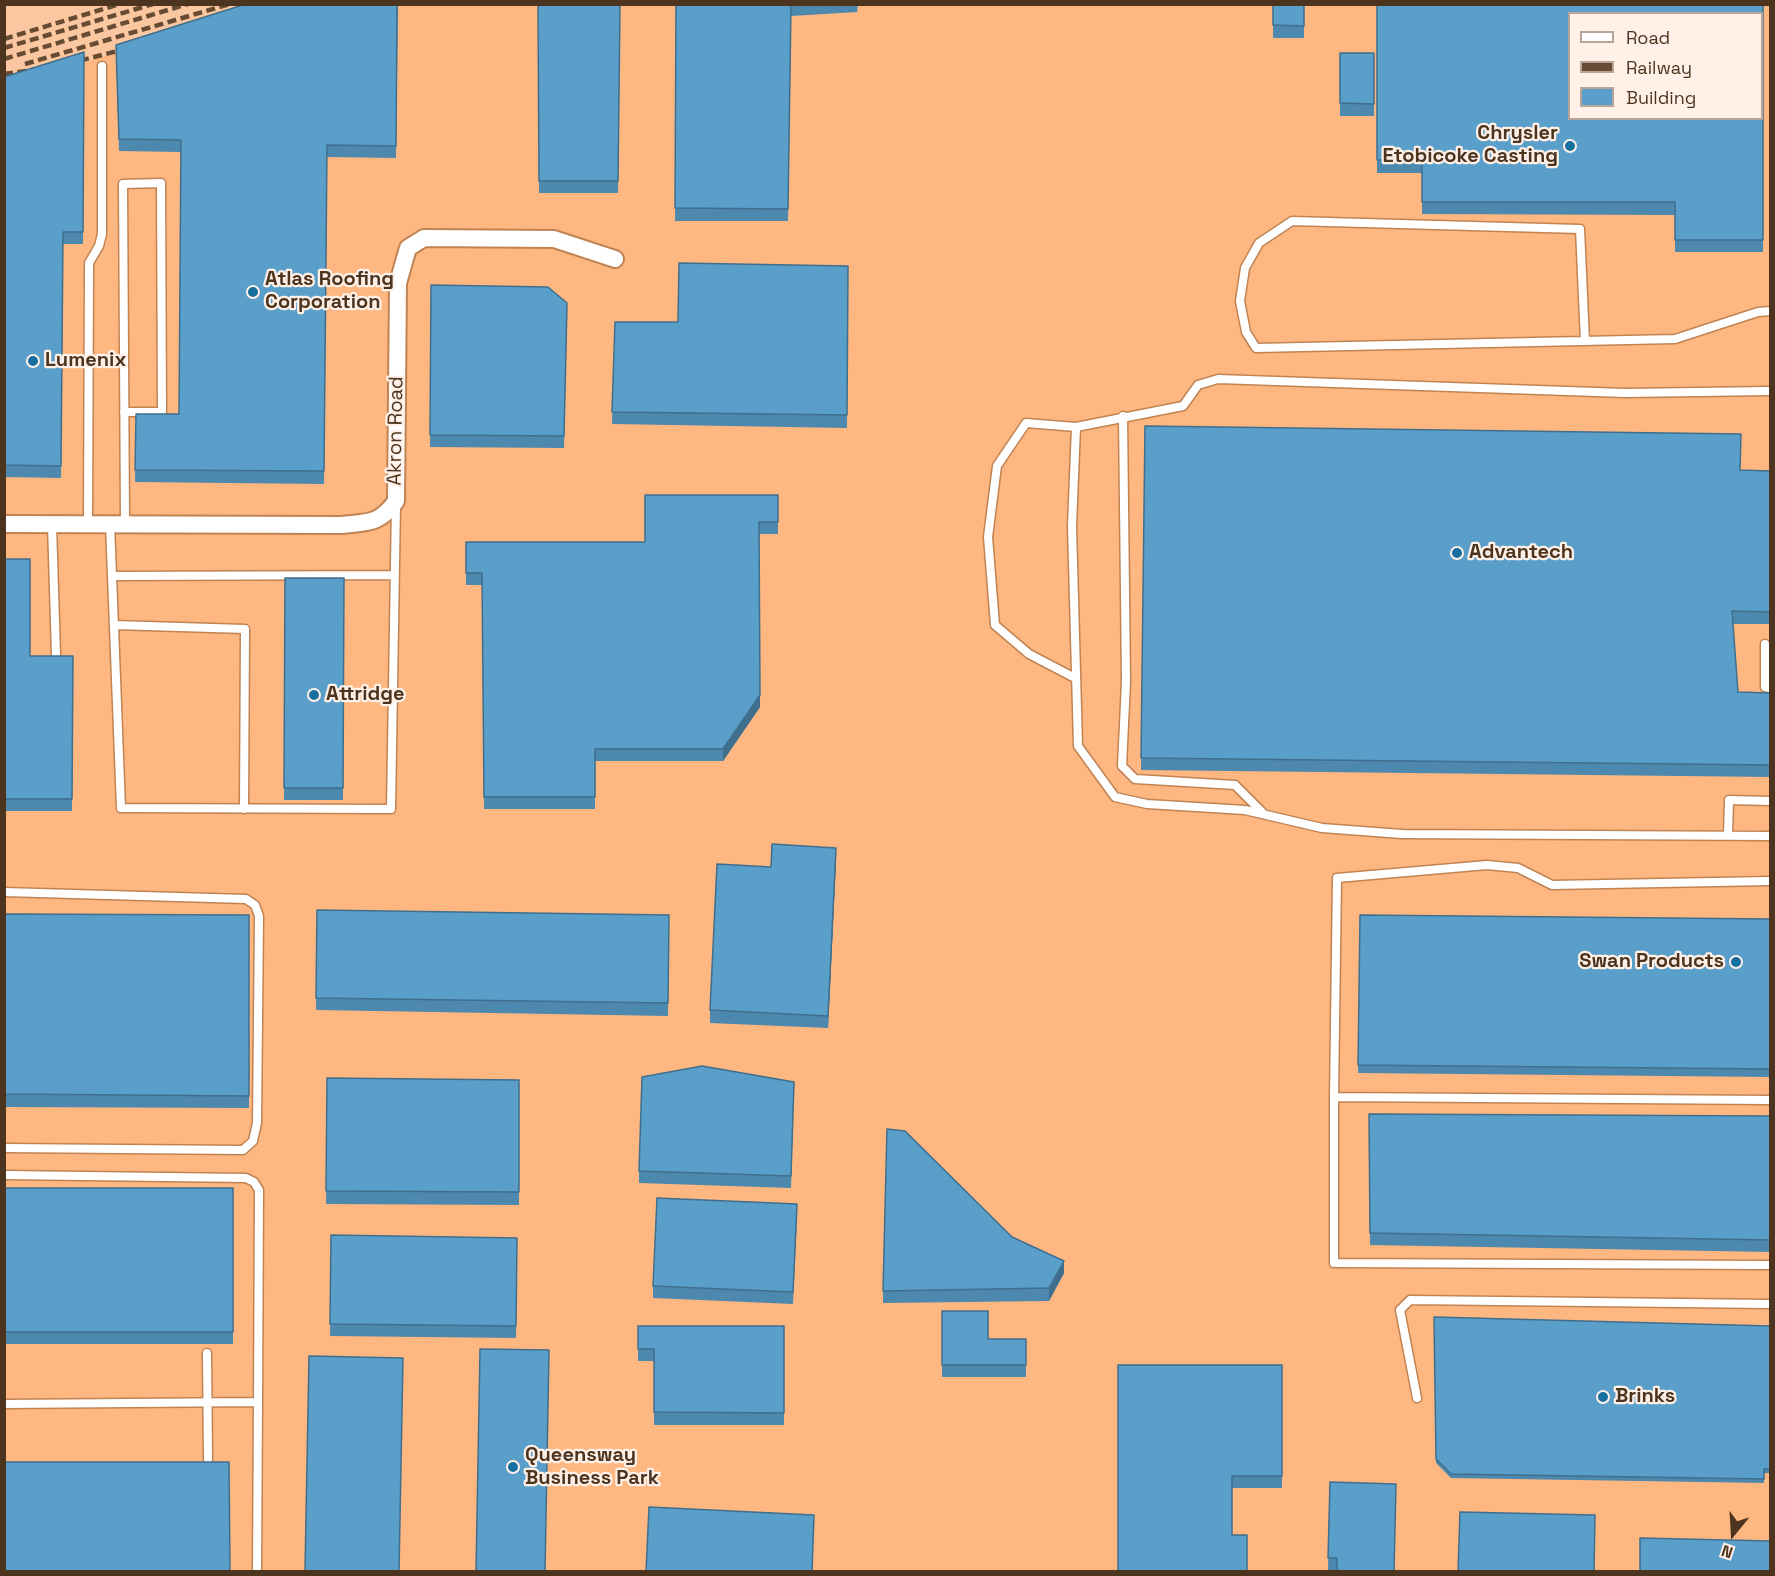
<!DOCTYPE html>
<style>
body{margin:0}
#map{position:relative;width:1775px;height:1576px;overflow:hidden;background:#fbc7a0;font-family:"Space Grotesk",sans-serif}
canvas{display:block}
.frame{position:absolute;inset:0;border:6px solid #4d341f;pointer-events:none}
.legend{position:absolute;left:1568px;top:12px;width:195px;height:108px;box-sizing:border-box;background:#fff1e7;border:2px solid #b8a597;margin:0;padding:8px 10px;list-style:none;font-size:18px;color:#4d341f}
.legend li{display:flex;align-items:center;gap:12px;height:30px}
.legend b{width:30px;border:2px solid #b8a597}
.north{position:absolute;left:1703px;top:1504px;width:60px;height:60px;-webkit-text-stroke:4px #fff1e7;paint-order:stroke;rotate:198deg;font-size:16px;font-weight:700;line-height:24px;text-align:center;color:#4d341f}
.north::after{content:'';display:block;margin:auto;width:21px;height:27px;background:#4d341f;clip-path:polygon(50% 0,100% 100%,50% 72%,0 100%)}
</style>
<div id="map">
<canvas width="1775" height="1576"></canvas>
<div class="frame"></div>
<ul class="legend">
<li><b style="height:8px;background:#fff"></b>Road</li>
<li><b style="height:8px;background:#684b33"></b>Railway</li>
<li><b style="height:16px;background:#5a9eca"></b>Building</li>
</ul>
<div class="north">N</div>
</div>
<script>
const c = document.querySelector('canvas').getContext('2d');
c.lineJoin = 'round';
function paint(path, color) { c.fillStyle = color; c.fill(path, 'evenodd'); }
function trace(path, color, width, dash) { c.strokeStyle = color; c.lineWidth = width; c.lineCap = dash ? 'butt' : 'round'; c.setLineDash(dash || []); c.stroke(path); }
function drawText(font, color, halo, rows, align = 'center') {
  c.font = font + ' "Space Grotesk",sans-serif'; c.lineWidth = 4.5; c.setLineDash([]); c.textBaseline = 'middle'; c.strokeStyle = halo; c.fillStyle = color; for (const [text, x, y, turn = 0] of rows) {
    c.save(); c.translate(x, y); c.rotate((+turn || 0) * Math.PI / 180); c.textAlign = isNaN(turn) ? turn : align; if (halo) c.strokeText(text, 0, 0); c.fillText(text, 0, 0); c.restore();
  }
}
paint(new Path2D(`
 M 280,4 L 1770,5 L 1770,1571 L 5,1572 L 5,86 ZM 1570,14 L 1762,14 L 1762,118 L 1570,118 Z`), '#feb780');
const lane = new Path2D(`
 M 1585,341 L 1580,229 L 1292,221 L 1259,243 L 1245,268 L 1240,301 L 1246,332 L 1256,348 L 1675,339 L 1758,312 L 1770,311
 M 124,412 L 162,412 L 161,183 L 123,184 L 125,523
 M 1123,416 L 1126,682 L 1122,766 L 1135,779 L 1235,785 L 1264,814
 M 1076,427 L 1072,526 L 1078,746 L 1115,797 L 1147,804 L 1245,810 L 1322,828 L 1402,834 L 1770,836
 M 88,523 L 89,263 L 99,246 L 102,234 L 102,66
 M 52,524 L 56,655
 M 110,524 L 121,808 L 391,809 L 396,504
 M 112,576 L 394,575
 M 114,625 L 245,629 L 244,809
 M 1765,644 L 1765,687 L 1770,688
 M 1075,678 L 1029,654 L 995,625 L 988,537 L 997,466 L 1026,423 L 1076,427 L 1183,406 L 1198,385 L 1218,379 L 1625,393 L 1770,391
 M 1728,835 L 1729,800 L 1770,801
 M 4,892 L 246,899 L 255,905 L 259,916 L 257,1123 L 253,1141 L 243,1150 L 4,1148
 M 1334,1097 L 1337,878 L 1487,865 L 1518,868 L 1552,885 L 1770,881
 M 1770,1100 L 1334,1097 L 1334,1263 L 1770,1265
 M 4,1175 L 246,1178 L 254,1182 L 259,1190 L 258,1402
 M 207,1353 L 208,1459
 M 1417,1398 L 1400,1310 L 1410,1300 L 1770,1304
 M 4,1404 L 258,1402 L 257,1572`);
const street = new Path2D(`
 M 4,524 L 342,525 C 368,522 380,524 396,501 L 398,283 L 408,248 L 424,238 L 554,239 L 615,259`);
trace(lane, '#c08353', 11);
trace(street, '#c08353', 20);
trace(lane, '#fff', 8);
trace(street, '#fff', 16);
trace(new Path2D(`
 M 4,39 L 120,4
 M 4,48 L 153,4
 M 4,59 L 188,4
 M 25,64 L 230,4
 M 67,64 L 133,47
 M 4,74 L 40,69`), '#684b33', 4.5, [9, 4.5]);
paint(new Path2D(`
 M 398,4 L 396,158 L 327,157 L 324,484 L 135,482 L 136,414 L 179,414 L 181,152 L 119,151 L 116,45 Z
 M 538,4 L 620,4 L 618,193 L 539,193 Z
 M 676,4 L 858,4 L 857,12 L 791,16 L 788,221 L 675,221 Z
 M 1273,4 L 1304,4 L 1304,38 L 1273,38 Z
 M 1377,4 L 1763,4 L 1763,252 L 1675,252 L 1675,215 L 1422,214 L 1422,173 L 1377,173 Z
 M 84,52 L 83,244 L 63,244 L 61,478 L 4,477 L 4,77 Z
 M 1340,53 L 1374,53 L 1374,116 L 1340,116 Z
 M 848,266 L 847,428 L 612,424 L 615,322 L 678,322 Z
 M 431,285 L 567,303 L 564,448 L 430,447 Z
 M 1145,426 L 1741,446 L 1740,470 L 1770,471 L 1770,624 L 1733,624 L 1738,692 L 1770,693 L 1770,777 L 1141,770 Z
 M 778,495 L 778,534 L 759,534 L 760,707 L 723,761 L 595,761 L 595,809 L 484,809 L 482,585 L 466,585 L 466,542 L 645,542 Z
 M 4,559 L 30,656 L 73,656 L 72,811 L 4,811 Z
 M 285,578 L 344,578 L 343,800 L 284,800 Z
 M 836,860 L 828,1028 L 710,1023 L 710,1010 L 771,867 Z
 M 317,910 L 669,915 L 668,1016 L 316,1010 Z
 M 4,914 L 249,915 L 249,1108 L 4,1107 Z
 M 1360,915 L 1770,919 L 1770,1077 L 1358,1073 Z
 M 327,1078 L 519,1080 L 519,1205 L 326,1204 Z
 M 794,1082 L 791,1188 L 639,1183 L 639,1171 Z
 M 1369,1114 L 1770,1116 L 1770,1252 L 1370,1245 Z
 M 4,1188 L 233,1188 L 233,1344 L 4,1344 Z
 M 797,1216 L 793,1304 L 653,1298 L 653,1286 Z
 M 331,1235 L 517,1238 L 516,1338 L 330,1336 Z
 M 1012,1237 L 1064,1273 L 1049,1301 L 883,1303 L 883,1291 Z
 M 942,1311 L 988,1339 L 1026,1339 L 1026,1377 L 942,1377 Z
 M 1434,1317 L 1770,1326 L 1770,1473 L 1764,1473 L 1764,1483 L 1451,1478 L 1436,1463 Z
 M 638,1326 L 784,1326 L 784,1425 L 654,1425 L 654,1361 L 638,1361 Z
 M 1282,1365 L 1282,1488 L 1232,1488 L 1118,1572 Z
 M 1330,1482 L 1394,1572 L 1328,1570 Z`), '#4d88ae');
paint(new Path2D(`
 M 760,695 L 760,707 L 723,761 L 723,749 Z
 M 836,848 L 836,860 L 828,1028 L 828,1016 Z
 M 1064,1261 L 1064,1273 L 1049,1301 L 1049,1288 Z`), '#3f6f8d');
const building = new Path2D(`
 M 246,4 L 397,4 L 396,146 L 327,145 L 324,471 L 135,470 L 136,414 L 179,414 L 181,140 L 119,139 L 116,45 Z
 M 538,4 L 620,4 L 618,181 L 539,181 Z
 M 676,4 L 791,4 L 788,209 L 675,208 Z
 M 1273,4 L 1304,4 L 1304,26 L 1273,25 Z
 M 1377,4 L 1763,4 L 1763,240 L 1675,240 L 1675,202 L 1422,202 L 1422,160 L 1377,160 ZM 1569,14 L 1761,14 L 1761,118 L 1569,118 Z
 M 84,52 L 83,232 L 63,232 L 61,466 L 4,465 L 4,77 Z
 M 1340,53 L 1374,53 L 1374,104 L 1340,103 Z
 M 679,263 L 848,266 L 847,415 L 612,412 L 615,322 L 678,322 Z
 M 431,285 L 548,287 L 567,303 L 564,436 L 430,435 Z
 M 1145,426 L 1741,434 L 1740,470 L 1770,471 L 1770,612 L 1732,611 L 1738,692 L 1770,693 L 1770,765 L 1141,758 Z
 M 645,495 L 778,495 L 778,522 L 759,522 L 760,695 L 723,749 L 595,749 L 595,797 L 484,797 L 482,573 L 466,573 L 466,542 L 645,542 Z
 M 4,559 L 30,559 L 30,656 L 73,656 L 72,799 L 4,799 Z
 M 285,578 L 344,578 L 343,788 L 284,788 Z
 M 772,844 L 836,848 L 828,1016 L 710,1010 L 717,864 L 771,867 Z
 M 317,910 L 669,915 L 668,1003 L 316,998 Z
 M 4,914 L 249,915 L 249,1096 L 4,1094 Z
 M 1360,915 L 1770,919 L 1770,1069 L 1358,1065 Z
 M 702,1066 L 794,1082 L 791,1176 L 639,1171 L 642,1077 Z
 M 327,1078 L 519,1080 L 519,1192 L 326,1191 Z
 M 1369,1114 L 1770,1116 L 1770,1240 L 1370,1233 Z
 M 887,1129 L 905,1131 L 1012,1237 L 1064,1261 L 1049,1288 L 883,1291 Z
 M 4,1188 L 233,1188 L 233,1332 L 4,1332 Z
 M 657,1198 L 797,1204 L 793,1292 L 653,1286 Z
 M 331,1235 L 517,1238 L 516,1326 L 330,1324 Z
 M 942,1311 L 988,1311 L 988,1339 L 1026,1339 L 1026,1365 L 942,1365 Z
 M 1434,1317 L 1770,1326 L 1770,1469 L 1764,1469 L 1764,1479 L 1451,1474 L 1436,1459 Z
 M 638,1326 L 784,1326 L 784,1413 L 654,1412 L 654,1349 L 638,1349 Z
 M 480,1349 L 549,1350 L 545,1572 L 476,1572 Z
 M 309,1356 L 403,1358 L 399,1572 L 305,1572 Z
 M 1118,1365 L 1282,1365 L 1282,1476 L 1232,1476 L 1232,1535 L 1247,1535 L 1247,1572 L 1118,1572 Z
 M 4,1462 L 229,1462 L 230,1572 L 4,1572 Z
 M 1330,1482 L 1396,1484 L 1394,1572 L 1337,1572 L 1337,1558 L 1328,1558 Z
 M 649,1507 L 814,1515 L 812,1572 L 646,1572 Z
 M 1460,1512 L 1595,1515 L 1594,1572 L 1458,1572 Z
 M 1640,1538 L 1770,1541 L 1770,1572 L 1640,1572 Z`);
paint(building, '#5a9eca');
trace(building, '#3f6f8d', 1.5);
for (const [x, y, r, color] of [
 [1570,146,6,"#16709f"],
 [253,292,6,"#16709f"],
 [33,361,6,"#16709f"],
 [1457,553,6,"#16709f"],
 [314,695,6,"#16709f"],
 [1736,962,6,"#16709f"],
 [1603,1397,6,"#16709f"],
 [513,1467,6,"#16709f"]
]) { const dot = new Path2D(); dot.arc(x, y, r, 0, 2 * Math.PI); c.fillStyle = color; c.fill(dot); trace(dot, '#fff1e7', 2); }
drawText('bold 20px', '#4d341f', '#fff1e7', [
 ["Chrysler",1558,134,"right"],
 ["Etobicoke Casting",1558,157,"right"],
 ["Atlas Roofing",265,280],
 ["Corporation",265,303],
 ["Lumenix",45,361],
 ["Advantech",1469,553],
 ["Attridge",326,695],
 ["Swan Products",1724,962,"right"],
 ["Brinks",1615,1397],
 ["Queensway",525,1456],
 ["Business Park",525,1479]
], 'left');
drawText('20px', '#4d341f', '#fff1e7', [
 ["Akron Road",396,431,-89]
]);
</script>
